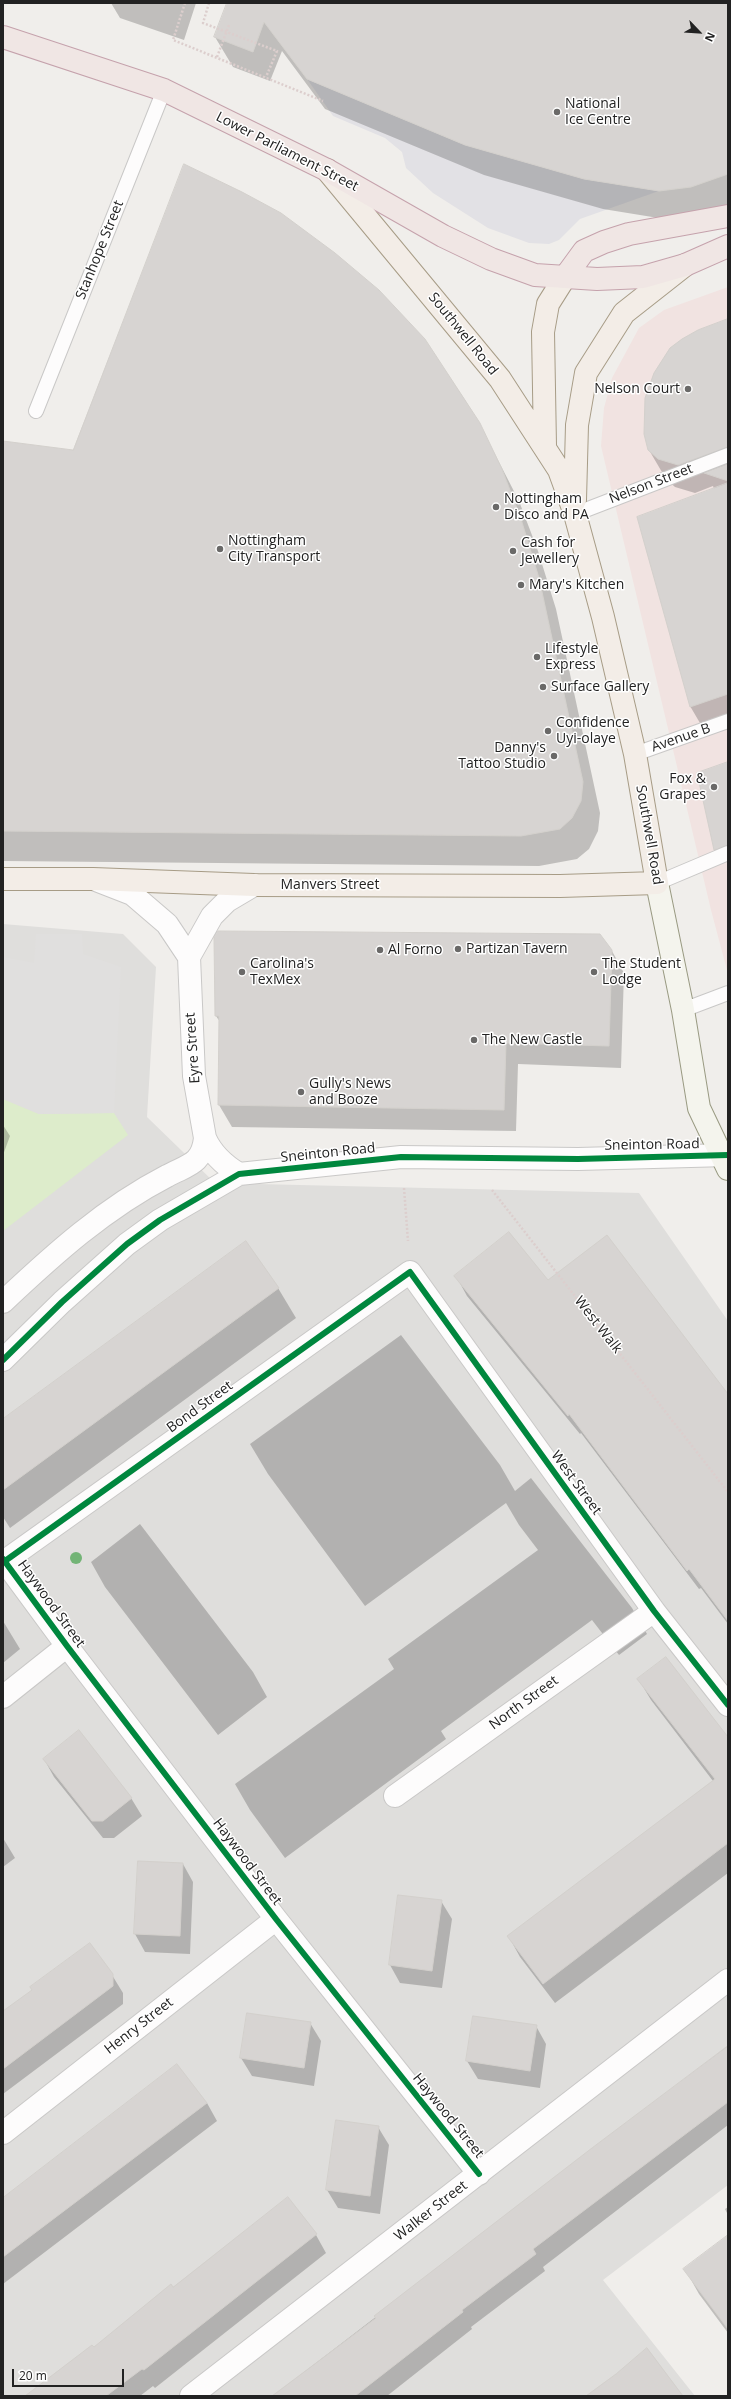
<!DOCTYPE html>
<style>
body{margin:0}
#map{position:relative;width:731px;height:2399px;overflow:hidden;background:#f0eeeb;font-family:"Open Sans",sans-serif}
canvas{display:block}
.frame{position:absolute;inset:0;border:4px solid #222;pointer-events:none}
.north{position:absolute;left:679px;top:12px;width:40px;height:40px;-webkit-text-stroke:3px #fff;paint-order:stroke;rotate:115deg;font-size:11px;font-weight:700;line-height:16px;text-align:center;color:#222}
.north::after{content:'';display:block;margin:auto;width:14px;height:18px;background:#222;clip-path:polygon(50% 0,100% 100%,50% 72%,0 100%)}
.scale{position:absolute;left:12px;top:2369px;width:112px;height:18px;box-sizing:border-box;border:2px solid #222;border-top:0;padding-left:5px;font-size:12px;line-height:14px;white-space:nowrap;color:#222;-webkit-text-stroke:3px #fff;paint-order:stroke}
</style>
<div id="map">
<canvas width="731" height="2399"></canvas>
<div class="frame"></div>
<div class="north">N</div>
<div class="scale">20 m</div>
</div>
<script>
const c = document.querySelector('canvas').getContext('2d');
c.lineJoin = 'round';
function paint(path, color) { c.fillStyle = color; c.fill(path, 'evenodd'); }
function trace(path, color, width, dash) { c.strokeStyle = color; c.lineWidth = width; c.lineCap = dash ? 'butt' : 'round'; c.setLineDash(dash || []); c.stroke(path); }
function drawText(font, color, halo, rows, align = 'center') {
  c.font = font + ' "Open Sans",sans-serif'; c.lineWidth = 3; c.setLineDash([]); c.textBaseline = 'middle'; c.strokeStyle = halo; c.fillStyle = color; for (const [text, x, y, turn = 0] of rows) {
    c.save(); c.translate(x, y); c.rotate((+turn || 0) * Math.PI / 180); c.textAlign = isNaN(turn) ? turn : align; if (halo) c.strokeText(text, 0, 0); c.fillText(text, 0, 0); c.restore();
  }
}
paint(new Path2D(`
 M 3,924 L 123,934 L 156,967 L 147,1117 L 215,1183 L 639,1193 L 728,1321 L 728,2185 L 603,2280 L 695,2396 L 3,2396 Z`), '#dfdedc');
paint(new Path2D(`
 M 728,287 L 728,974 L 711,910 L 601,446 L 604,408 L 612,378 L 639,328 L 664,310 Z`), '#f1e3e1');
paint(new Path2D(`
 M 3,1099 L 39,1114 L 114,1113 L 128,1135 L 3,1231 Z`), '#ddeccb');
paint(new Path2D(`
 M 36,934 L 82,934 L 83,954 L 121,967 L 114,1113 L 39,1114 L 3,1099 L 3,957 L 34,963 Z`), '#e0dfde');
paint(new Path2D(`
 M 307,79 L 465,145 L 584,179 L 659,191 L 580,219 L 559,240 L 549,244 L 529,243 L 488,228 L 433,193 L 406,168 L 402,152 L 385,138 L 333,116 Z`), '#e2e1e5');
paint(new Path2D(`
 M 111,3 L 196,3 L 184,40 L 120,18 Z
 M 228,3 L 728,3 L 728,209 L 677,221 L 603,209 L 484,175 L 325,109 L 282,51 L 270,81 L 233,67 L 215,37 Z
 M 728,320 L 728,728 L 707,735 L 690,706 L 714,489 L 713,486 L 695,493 L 675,487 L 666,479 L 649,450 L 652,379 L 671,349 Z
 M 424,340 L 465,400 L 483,431 L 519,501 L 538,551 L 556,609 L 600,813 L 598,831 L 589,849 L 577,859 L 539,866 L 3,861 L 3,442 L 73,451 Z
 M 215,938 L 612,951 L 624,973 L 621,1068 L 518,1064 L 516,1131 L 232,1127 L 219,1105 L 220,1022 L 216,1016 Z
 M 3,1125 L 10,1136 L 3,1155 Z
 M 456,1276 L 548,1281 L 728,1396 L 728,1624 L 701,1588 L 699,1589 L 581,1433 L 580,1434 L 467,1296 Z
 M 278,1288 L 296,1318 L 10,1528 L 3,1517 L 3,1420 Z
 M 401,1335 L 500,1465 L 515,1491 L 531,1478 L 632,1608 L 647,1634 L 619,1655 L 592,1620 L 441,1731 L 446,1739 L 285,1858 L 250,1810 L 235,1784 L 394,1669 L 388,1659 L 538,1550 L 519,1525 L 506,1503 L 365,1606 L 268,1474 L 250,1444 Z
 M 140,1524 L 253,1672 L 267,1697 L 218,1735 L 105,1587 L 91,1562 Z
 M 3,1621 L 20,1649 L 3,1663 Z
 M 639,1680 L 728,1738 L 728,1873 L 555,2003 L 520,1957 L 509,1937 L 713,1781 L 651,1700 Z
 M 44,1759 L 131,1798 L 142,1816 L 114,1838 L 103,1838 L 54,1777 Z
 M 3,1838 L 15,1858 L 3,1867 Z
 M 183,1864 L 193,1882 L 190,1954 L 145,1952 L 135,1934 Z
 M 441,1901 L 452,1919 L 442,1988 L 400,1983 L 390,1965 Z
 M 112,1975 L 123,1993 L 123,2004 L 3,2094 L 3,2013 Z
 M 310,2023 L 321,2041 L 314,2086 L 252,2076 L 241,2058 Z
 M 536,2026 L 546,2044 L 540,2088 L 478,2079 L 467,2061 Z
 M 728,2046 L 728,2125 L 543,2267 L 545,2271 L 471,2327 L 472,2329 L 387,2396 L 273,2396 Z
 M 207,2103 L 217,2121 L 3,2284 L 3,2199 Z
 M 337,2121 L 378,2127 L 389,2145 L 380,2214 L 338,2208 L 327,2190 Z
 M 288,2199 L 316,2235 L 326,2253 L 155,2388 L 153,2386 L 140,2396 L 41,2396 L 94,2348 Z
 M 728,2207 L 728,2215 L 725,2209 Z
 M 728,2236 L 728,2333 L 699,2294 L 685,2269 Z`), '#0003');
const building = new Path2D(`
 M 227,3 L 728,3 L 728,174 L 691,187 L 659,191 L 584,179 L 465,145 L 307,79 L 264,22 L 253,52 L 214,37 Z
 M 184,164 L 242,192 L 281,213 L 335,253 L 379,290 L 425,339 L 480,423 L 502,469 L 521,519 L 539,578 L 583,782 L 581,801 L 572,818 L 560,829 L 521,836 L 3,831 L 3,441 L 73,450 Z
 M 728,319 L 728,447 L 678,465 L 658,459 L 648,450 L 644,434 L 645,398 L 654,373 L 670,348 L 682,339 L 698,330 Z
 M 728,464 L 728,481 L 704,473 Z
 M 728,483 L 728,694 L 690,707 L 637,517 Z
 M 728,762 L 728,845 L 714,850 L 697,773 Z
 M 218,931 L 600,934 L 612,950 L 609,1046 L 506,1043 L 504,1110 L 218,1105 L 219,1016 L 215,1016 L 214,937 Z
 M 509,1232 L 548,1280 L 607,1235 L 728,1394 L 728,1621 L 689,1569 L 687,1571 L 569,1414 L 568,1416 L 454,1276 Z
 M 246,1241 L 279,1288 L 3,1490 L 3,1419 Z
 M 666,1657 L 728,1737 L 728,1843 L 543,1984 L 507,1936 L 715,1779 L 637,1679 Z
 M 79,1730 L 132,1798 L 103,1821 L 92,1821 L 43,1759 Z
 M 138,1861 L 183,1863 L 180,1936 L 134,1934 Z
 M 398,1895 L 442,1900 L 432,1971 L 389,1965 Z
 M 90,1943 L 113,1974 L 113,1986 L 3,2069 L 3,2011 L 32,1990 L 30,1987 Z
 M 247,2013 L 311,2022 L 304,2068 L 240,2058 Z
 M 473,2016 L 537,2025 L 530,2071 L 466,2061 Z
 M 728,2046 L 728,2102 L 533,2249 L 536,2254 L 462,2310 L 463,2312 L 355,2396 L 272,2396 L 376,2318 L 374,2316 L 592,2148 Z
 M 177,2064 L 207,2103 L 3,2257 L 3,2198 Z
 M 336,2120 L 379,2126 L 370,2196 L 326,2190 Z
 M 288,2197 L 317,2234 L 144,2370 L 142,2369 L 106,2396 L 25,2396 L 92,2345 L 94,2347 L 171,2284 L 173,2287 Z
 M 728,2235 L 728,2329 L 683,2269 Z
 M 647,2348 L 683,2396 L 586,2396 L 616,2374 Z`);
paint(building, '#d7d4d2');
trace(building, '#d3d0cc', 1);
const service = new Path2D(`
 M 36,411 L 164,90
 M 575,514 L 728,455
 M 635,754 L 728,721
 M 657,883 L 728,853
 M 683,1010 L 728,993`);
const minor = new Path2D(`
 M 3,1559 L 67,1646 L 276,1919 L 479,2174
 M 5,1561 L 410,1272 L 654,1611 L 728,1705
 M 3,1697 L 67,1646
 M 395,1796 L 654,1611
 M 3,2133 L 276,1919
 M 191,2396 L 728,1980`);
const tertiary = new Path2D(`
 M 96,880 L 132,894 L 167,924 L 189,957 L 194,1076 L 205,1138 C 212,1154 224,1165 239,1174
 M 189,957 L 212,916 L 227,901 L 254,885
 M 3,1302 C 54,1254 105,1208 167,1176 C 187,1165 202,1165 205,1138
 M 3,1360 L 62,1302 L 127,1244 L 160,1220 L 239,1174 L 401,1157 L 578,1159 L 728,1155`);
const secondary = new Path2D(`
 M 657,883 L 683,1010 L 699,1108 L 728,1169`);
const primary = new Path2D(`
 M 545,446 L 543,332 L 548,304 L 565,277
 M 575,500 L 577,425 L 586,373 L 624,313 L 685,265
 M 3,879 L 93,879 L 254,885 L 560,886 L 657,883 L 635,754 L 603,617 L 575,514 L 559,470 L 500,379 L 327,170`);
const trunk = new Path2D(`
 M 3,37 L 164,90 L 327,170 L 443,236 L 491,259 L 535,275 L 597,279 L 643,277 L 685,265 L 728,246
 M 565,277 L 584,251 L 604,242 L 629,234 L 728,216`);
trace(service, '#c9c8c7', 16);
trace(minor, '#c9c8c7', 24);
trace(tertiary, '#c9c8c7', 24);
trace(secondary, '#999a82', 24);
trace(primary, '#a79c86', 24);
trace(trunk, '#c5a2ac', 24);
trace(new Path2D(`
 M 185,3 L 173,40 L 323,101
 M 209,3 L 203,23 L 277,51 L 266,77
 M 217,57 L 229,25
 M 404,1188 L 408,1241
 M 492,1190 L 728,1492`), '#dccecd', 2.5, [2, 2]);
trace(service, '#fdfcfc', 14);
trace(minor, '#fdfcfc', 22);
trace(tertiary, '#fdfcfc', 22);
trace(secondary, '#f4f4ed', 22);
trace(primary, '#f3ede7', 22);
trace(trunk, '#f0e6e4', 22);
trace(new Path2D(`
 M 3,1360 L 62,1302 L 127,1244 L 160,1220 L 239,1174 L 401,1157 L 578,1159 L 728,1155
 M 3,1559 L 67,1646 L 276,1919 L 479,2174
 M 5,1561 L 410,1272 L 654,1611 L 728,1705`), '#00873e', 6);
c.fillStyle = '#73b476';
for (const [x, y] of [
 [76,1558]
]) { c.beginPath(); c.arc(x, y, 6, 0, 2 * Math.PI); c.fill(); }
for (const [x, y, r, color] of [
 [557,112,4,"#6a6968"],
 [688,389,4,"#6a6968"],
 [496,507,4,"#6a6968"],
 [220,549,4,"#6a6968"],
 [513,551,4,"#6a6968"],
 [521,585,4,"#6a6968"],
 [537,657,4,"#6a6968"],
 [543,687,4,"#6a6968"],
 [548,731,4,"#6a6968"],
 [554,756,4,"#6a6968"],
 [714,787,4,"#6a6968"],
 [458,949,4,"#6a6968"],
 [380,950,4,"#6a6968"],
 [242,972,4,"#6a6968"],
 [594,972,4,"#6a6968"],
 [474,1040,4,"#6a6968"],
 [301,1092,4,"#6a6968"]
]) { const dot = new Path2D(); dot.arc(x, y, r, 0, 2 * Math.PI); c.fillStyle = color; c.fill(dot); trace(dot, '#fff', 1.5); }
drawText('14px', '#222', '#fff', [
 ["National",565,104],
 ["Ice Centre",565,120],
 ["Nelson Court",680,389,"right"],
 ["Nottingham",504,499],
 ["Disco and PA",504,515],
 ["Nottingham",228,541],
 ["City Transport",228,557],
 ["Cash for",521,543],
 ["Jewellery",521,559],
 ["Mary's Kitchen",529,585],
 ["Lifestyle",545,649],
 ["Express",545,665],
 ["Surface Gallery",551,687],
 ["Confidence",556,723],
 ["Uyi-olaye",556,739],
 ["Danny's",546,748,"right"],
 ["Tattoo Studio",546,764,"right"],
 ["Fox &",706,779,"right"],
 ["Grapes",706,795,"right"],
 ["Partizan Tavern",466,949],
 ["Al Forno",388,950],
 ["Carolina's",250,964],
 ["TexMex",250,980],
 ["The Student",602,964],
 ["Lodge",602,980],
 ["The New Castle",482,1040],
 ["Gully's News",309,1084],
 ["and Booze",309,1100]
], 'left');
drawText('14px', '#222', '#fff', [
 ["Lower Parliament Street",287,152,27],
 ["Stanhope Street",100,250,-68],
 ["Southwell Road",463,334,51],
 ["Nelson Street",651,484,-21],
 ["Avenue B",681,738,-19],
 ["Southwell Road",649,835,80],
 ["Manvers Street",330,885],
 ["Eyre Street",193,1048,-94],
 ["Sneinton Road",652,1145,-1],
 ["Sneinton Road",328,1153,-6],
 ["West Walk",598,1325,52],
 ["Bond Street",200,1407,-36],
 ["West Street",576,1483,54],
 ["Haywood Street",51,1604,54],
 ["North Street",524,1703,-36],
 ["Haywood Street",247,1862,53],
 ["Henry Street",139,2026,-38],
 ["Haywood Street",448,2116,51],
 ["Walker Street",431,2211,-38]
]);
</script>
